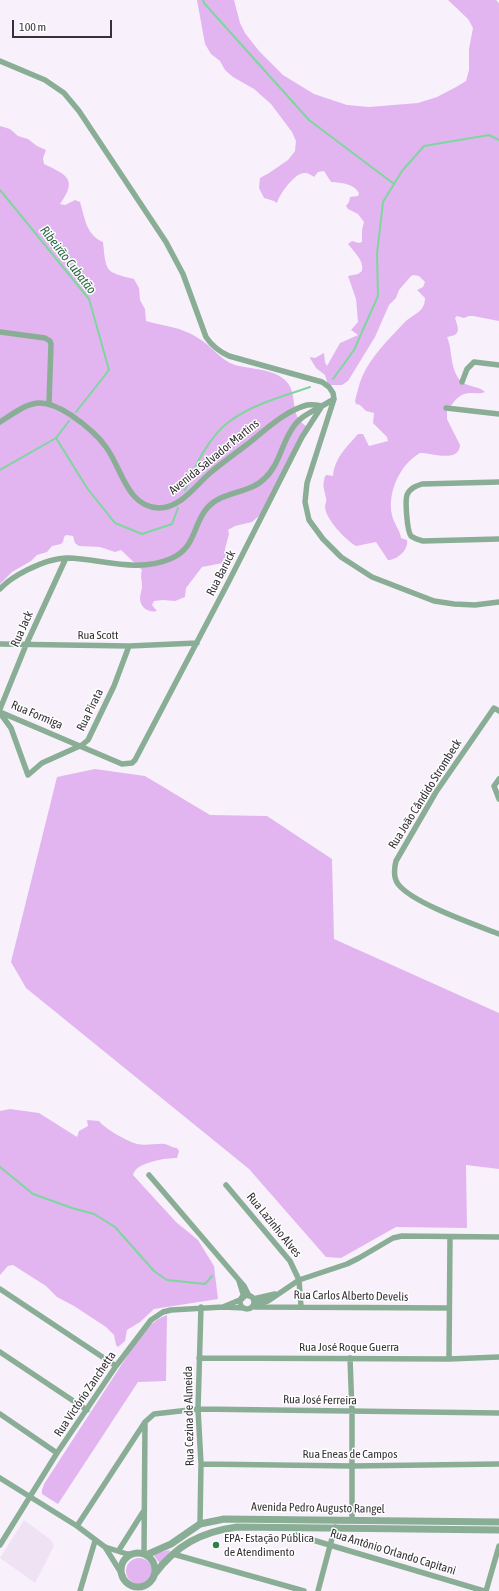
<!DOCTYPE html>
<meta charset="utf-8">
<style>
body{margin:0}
#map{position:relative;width:499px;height:1591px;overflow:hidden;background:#f8f1fb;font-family:"Asap Condensed",sans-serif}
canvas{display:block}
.scale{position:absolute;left:12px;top:20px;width:100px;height:18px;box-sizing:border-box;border:2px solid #363337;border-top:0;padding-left:5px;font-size:12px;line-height:14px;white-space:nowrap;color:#363337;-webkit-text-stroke:3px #fff;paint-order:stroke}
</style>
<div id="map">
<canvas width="499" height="1591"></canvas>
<div class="scale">100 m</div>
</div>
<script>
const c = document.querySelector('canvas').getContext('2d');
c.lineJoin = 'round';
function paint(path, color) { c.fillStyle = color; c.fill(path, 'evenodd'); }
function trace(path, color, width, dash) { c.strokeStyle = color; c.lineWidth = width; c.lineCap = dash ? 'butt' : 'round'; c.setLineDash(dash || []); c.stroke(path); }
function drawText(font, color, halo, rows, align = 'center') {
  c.font = font + ' "Asap Condensed",sans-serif'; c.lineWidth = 3; c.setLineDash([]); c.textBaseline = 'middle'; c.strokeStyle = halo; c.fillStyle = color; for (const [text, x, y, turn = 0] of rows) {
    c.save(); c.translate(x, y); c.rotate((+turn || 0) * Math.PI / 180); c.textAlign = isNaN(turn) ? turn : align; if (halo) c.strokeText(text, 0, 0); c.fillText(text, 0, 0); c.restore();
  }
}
paint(new Path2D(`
 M 24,1520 L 51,1540 L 54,1546 L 35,1583 L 0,1558 Z`), '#efe3f3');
paint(new Path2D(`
 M 197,0 L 234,0 L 240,23 L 245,33 L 259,51 L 283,75 L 314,94 L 347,105 L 369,107 L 418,103 L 437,97 L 456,87 L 466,81 L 469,70 L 469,49 L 473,28 L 468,19 L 448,0 L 496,0 L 499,3 L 499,321 L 473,316 L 469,316 L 464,318 L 457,316 L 455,318 C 459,330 461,335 447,337 C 453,350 449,370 462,382 C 468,387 479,386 485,392 C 481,394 477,393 472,393 C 459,392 454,402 447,411 L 447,419 L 460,445 C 459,464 430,452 420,453 C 400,464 387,493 392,515 C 394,524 400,530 401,538 L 407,540 C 409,550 397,560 388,560 L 376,542 L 356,546 C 346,540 326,520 325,507 C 325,504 327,501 326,498 C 324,487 322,488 325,476 L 327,475 L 333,476 C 335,457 346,448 358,434 L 363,434 L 369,446 L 388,441 L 387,437 L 373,423 L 374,413 L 366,411 L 360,405 L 356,404 L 355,401 C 357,393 359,384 362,377 C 371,356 389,339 404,323 C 412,314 425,313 425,298 L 417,290 L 423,287 L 425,282 L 419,276 L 414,275 L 411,276 L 399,290 L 396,298 L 389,305 L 375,337 L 348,381 L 342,385 L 328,385 L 325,375 L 316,368 L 310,358 L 310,357 L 315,358 L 324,353 L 325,362 L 327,366 L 340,343 L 358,335 L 351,330 L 358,322 L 356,299 L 348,276 L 358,274 L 362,271 C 364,260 354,252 348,244 L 352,241 L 359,243 L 362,242 L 362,230 L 364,222 L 358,214 L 348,209 L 346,206 L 349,202 L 350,197 L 358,196 L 359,193 C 353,183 342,183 331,182 L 324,171 L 318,172 L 314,177 C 311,175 308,173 305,173 C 295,172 279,195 277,203 L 274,201 L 264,198 L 259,188 L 260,178 L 269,173 L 288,160 L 295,151 L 296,141 L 292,132 L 271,104 L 254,89 L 233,77 L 225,70 L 220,61 L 211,54 L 205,44 Z
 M 0,126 L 10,129 L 18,136 L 28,139 L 37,146 L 46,150 L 43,158 L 44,164 C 67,175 78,179 60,204 L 65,205 L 75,200 L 80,202 C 85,218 86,235 103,242 C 106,272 105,272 134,279 L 139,288 L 140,300 L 145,309 L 146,321 C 163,326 182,327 198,338 C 211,345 220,360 235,365 C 250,369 275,369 286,381 C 297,392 291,410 300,421 C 302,423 305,425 307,427 L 260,515 L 252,522 L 235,526 L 228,530 L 229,534 L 225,549 L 228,562 L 202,567 L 186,588 L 185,597 L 175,601 L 163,600 L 154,601 L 152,605 L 157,611 C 149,613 140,608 140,598 C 140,594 142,590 142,586 C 142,580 140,576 142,570 L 121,550 L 115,552 L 100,547 L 79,546 L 75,543 L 73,536 L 66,535 L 64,537 L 63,542 L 61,544 L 52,546 L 47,552 L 37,555 L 31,561 L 12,572 L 0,584 Z
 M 95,769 L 145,776 L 210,815 L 267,816 L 332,859 L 334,939 L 499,1013 L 499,1169 L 466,1165 L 467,1228 L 396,1227 L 341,1258 L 326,1257 L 249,1169 L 26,988 L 11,962 L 57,777 Z
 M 10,1109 L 39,1113 L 77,1137 L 79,1131 L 88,1126 L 87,1120 L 99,1121 C 105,1129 127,1141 137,1144 C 146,1146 157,1143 165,1144 C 169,1145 173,1148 177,1148 L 179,1151 L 177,1158 C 166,1158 136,1162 133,1175 L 176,1222 L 198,1240 L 214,1266 L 218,1299 L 154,1309 L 140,1322 L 127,1330 L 125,1341 L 118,1347 L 116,1345 L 114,1335 L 106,1327 L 74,1306 L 57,1297 L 46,1286 L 13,1265 L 8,1266 L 0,1275 L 0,1111 Z
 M 167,1315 L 166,1381 L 138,1382 L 58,1504 L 42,1494 L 42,1490 L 44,1484 L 133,1347 C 144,1333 150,1321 167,1315 Z
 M 169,1550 L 170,1551 L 160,1564 L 153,1554 Z
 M126 1571a13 13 0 1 1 26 0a13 13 0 1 1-26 0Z`), '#e2b5f1');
trace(new Path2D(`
 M 203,0 L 204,3 L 309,120 L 394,184
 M 0,190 L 89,299 L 109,370 L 76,412
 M 333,379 L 354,350 L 378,296 L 377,254 L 383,202 L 402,171 L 424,146 L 489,135 L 499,140
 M 69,421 L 56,438 L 87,488 L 115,523 L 142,534 L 172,524 L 178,508
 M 0,470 L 56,438
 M 185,490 C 194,467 210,435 230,421 C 253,404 284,396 310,387
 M 0,1167 L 33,1194 L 72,1208 L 94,1214 L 115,1227 L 154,1271 L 167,1280 L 205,1284 L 212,1276`), '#7ed69c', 2);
trace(new Path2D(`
 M 0,61 L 45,80 L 64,93 L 79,111 L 166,242 L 183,274 L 206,337 C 212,346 218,351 229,356 L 322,382 L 329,387 L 333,393 L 334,399 L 307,483 L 305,502 L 309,520 L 323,539 L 341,557 L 372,577 L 434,601 L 454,604 L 475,605 L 499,602
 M 0,332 L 45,338 L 50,341 L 51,344 L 49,403
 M 462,382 L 467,369 L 474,362 L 499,365
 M 446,408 L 499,414
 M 0,422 C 29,403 39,394 71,415 C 84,424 97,434 106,447 C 122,469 127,507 159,508 C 181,508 196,485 210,473 C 223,462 236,453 249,443 C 266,429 285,411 307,405 C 312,404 317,405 322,406
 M 499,482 L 422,484 C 416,486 410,488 407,495 C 405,501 407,531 411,536 C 415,539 419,540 423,541 L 499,539
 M 0,589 C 8,580 17,575 27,570 C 39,564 55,558 68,558 C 101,559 137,573 170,559 C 197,548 192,524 208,507 C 223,491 249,494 264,479 C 279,466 281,445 292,429 C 298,418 309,413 320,407
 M 0,644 L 129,646 L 197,643
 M 0,709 L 26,645 L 66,558
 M 499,711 L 494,708 L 436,792 L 396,861 C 394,869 393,877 398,884 C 412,903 476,925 499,934
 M 0,712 L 122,764 L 132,763 L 135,760 L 229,581 L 302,437 L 322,406 L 334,399
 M 0,713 L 11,728 L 28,775 L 42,763 L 82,745 L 88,740 L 114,686 L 129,646
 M 499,779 L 494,786 L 499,799
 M 149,1175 L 244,1286 L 249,1296
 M 226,1185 L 290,1261 L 299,1280 L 301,1306
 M 239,1281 L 244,1297
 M 0,1289 L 116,1366
 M240 1302a7 7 0 1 1 14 0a7 7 0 1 1-14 0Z
 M 253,1299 L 275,1294
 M 254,1304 L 268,1301 L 299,1280 L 347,1264 L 359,1258 L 393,1238 L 402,1236 L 499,1237
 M 223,1307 L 242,1299
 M 255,1307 L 449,1308
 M 0,1352 L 87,1410
 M 199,1358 L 449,1359 L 499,1357
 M 350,1358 L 352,1412 L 352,1520
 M 449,1359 L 450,1237
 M 0,1414 L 57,1453
 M 201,1464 L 352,1466 L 499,1464
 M 0,1478 L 77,1526 L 105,1547 L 127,1554 L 133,1554
 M 200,1524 L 201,1464 L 198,1409 L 201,1307
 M 77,1526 L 145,1422 L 154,1414 L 198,1409 L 499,1413
 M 296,1535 L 484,1591
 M 0,1545 L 57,1453 L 116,1366 L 151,1320 L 163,1312 L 171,1310 L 223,1307 L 244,1308
 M 105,1547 L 123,1576
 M 119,1550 L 143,1512
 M 144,1554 L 145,1423
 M 173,1554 L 304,1591
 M 80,1591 L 95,1541
 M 318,1591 L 335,1527
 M 486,1591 L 499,1546`), '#8aae95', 5.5);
trace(new Path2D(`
 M121 1570a17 17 0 1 1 34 0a17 17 0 1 1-34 0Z
 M 146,1555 L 171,1544 L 200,1524 L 224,1519 L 499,1522
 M 154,1575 C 176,1545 201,1532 237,1527 L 499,1530`), '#8aae95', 7);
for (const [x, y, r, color] of [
 [216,1545,4,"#2f7f4f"]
]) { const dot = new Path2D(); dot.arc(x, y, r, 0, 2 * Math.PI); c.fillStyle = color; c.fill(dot); trace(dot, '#fff', 1.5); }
drawText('12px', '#363337', '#fff', [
 ["Avenida Salvador Martins",214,457,-39],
 ["Rua Baruck",221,573,-63],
 ["Rua Jack",22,629,-66],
 ["Rua Scott",98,635],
 ["Rua Pirata",90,710,-64],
 ["Rua Formiga",37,715,23],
 ["Rua João Cândido Strombeck",425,794,-58],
 ["Rua Lazinho Alves",274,1225,51],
 ["Rua Carlos Alberto Develis",351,1296,1],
 ["Rua José Roque Guerra",349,1347],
 ["Rua Victório Zanchetta",85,1394,-56],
 ["Rua José Ferreira",320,1400,1],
 ["Rua Cezina de Almeida",189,1416,-91],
 ["Rua Eneas de Campos",350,1454],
 ["Avenida Pedro Augusto Rangel",318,1508,1],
 ["Rua Antônio Orlando Capitani",393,1552,17]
]);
drawText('12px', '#363337', '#fff', [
 ["EPA- Estação Pública",224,1538],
 ["de Atendimento",224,1552]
], 'left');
drawText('italic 13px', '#286640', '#fff', [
 ["Ribeirão Cubatão",68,260,52]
]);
</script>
